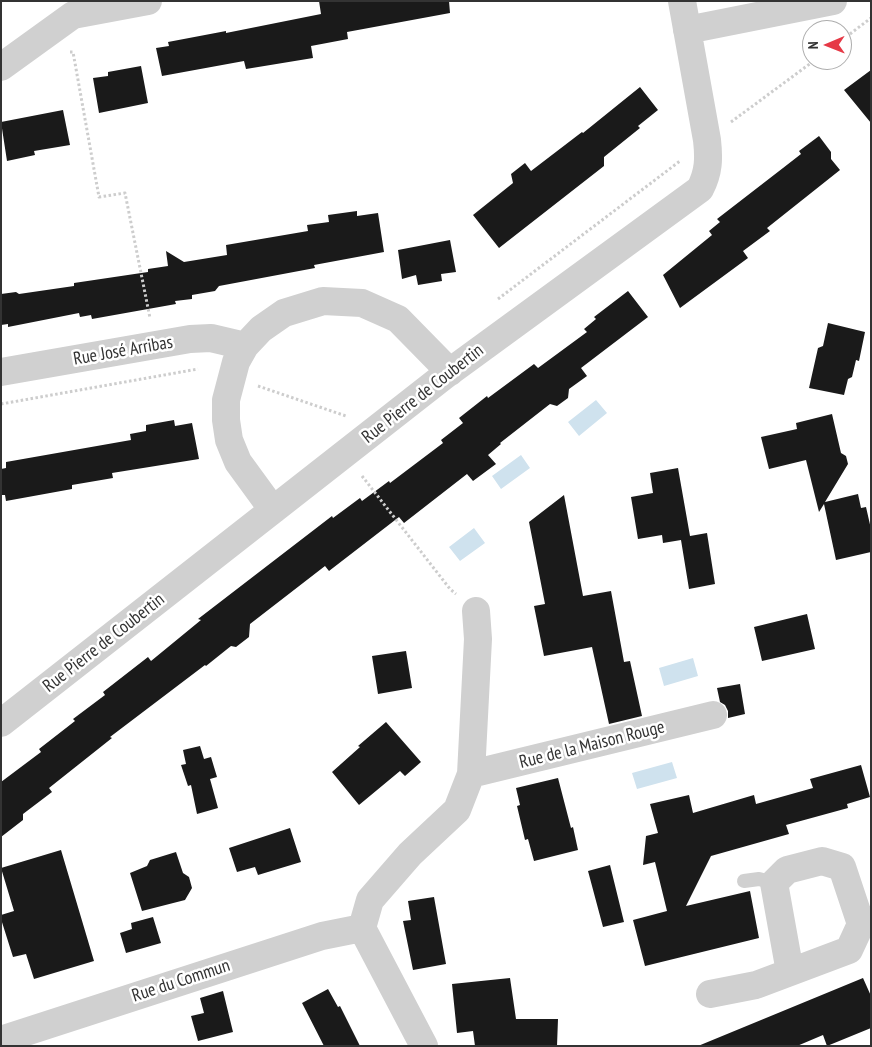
<!DOCTYPE html>
<meta charset="utf-8">
<style>
body{margin:0}
#map{position:relative;width:872px;height:1047px;overflow:hidden;background:#fff;font-family:"PT Sans Narrow",sans-serif}
canvas{display:block}
.frame{position:absolute;inset:0;border:2px solid #333;pointer-events:none}
.north{position:absolute;left:802px;top:20px;width:50px;height:50px;box-sizing:border-box;background:#fff;border:1px solid #adadad;border-radius:50%;rotate:269deg;font-size:14px;font-weight:700;line-height:20px;text-align:center;color:#333}
.north::after{content:'';display:block;margin:auto;width:18px;height:22px;background:#e63946;clip-path:polygon(50% 0,100% 100%,50% 72%,0 100%)}
</style>
<div id="map">
<canvas width="872" height="1047"></canvas>
<div class="frame"></div>
<div class="north">N</div>
</div>
<script>
const c = document.querySelector('canvas').getContext('2d');
c.lineJoin = 'round';
function paint(path, color) { c.fillStyle = color; c.fill(path, 'evenodd'); }
function trace(path, color, width, dash) { c.strokeStyle = color; c.lineWidth = width; c.lineCap = dash ? 'butt' : 'round'; c.setLineDash(dash || []); c.stroke(path); }
function drawText(font, color, halo, rows, align = 'center') {
  c.font = font + ' "PT Sans Narrow",sans-serif'; c.lineWidth = 5; c.setLineDash([]); c.textBaseline = 'middle'; c.strokeStyle = halo; c.fillStyle = color; for (const [text, x, y, turn = 0] of rows) {
    c.save(); c.translate(x, y); c.rotate((+turn || 0) * Math.PI / 180); c.textAlign = isNaN(turn) ? turn : align; if (halo) c.strokeText(text, 0, 0); c.fillText(text, 0, 0); c.restore();
  }
}
paint(new Path2D(`
 M 596,400 L 607,413 L 579,436 L 568,422 Z
 M 521,455 L 530,468 L 501,489 L 492,476 Z
 M 474,528 L 485,543 L 460,561 L 449,547 Z
 M 693,658 L 698,676 L 664,686 L 659,668 Z
 M 672,762 L 677,778 L 637,789 L 632,773 Z`), '#cfe2ee');
paint(new Path2D(`
 M 319,1 L 449,1 L 450,13 L 347,32 L 348,39 L 311,46 L 313,58 L 246,69 L 244,61 L 162,76 L 156,48 L 169,46 L 168,42 L 226,31 L 226,33 L 321,14 Z
 M 141,66 L 148,103 L 99,113 L 93,78 L 108,76 L 108,72 Z
 M 871,70 L 871,123 L 844,90 Z
 M 640,87 L 658,110 L 638,126 L 640,128 L 604,157 L 604,166 L 499,248 L 473,215 L 513,183 L 511,174 L 525,163 L 531,171 L 582,132 L 583,133 Z
 M 63,110 L 70,145 L 34,151 L 35,155 L 7,161 L 1,122 Z
 M 819,136 L 831,152 L 831,159 L 840,170 L 767,228 L 770,231 L 743,251 L 748,258 L 680,308 L 663,275 L 712,235 L 709,231 L 720,222 L 717,219 L 783,168 L 801,154 L 799,151 Z
 M 357,211 L 357,216 L 378,213 L 384,252 L 314,265 L 315,268 L 219,286 L 215,291 L 192,295 L 192,299 L 175,301 L 176,304 L 92,319 L 91,315 L 80,317 L 79,313 L 8,327 L 8,324 L 1,325 L 1,294 L 16,292 L 19,294 L 74,286 L 74,283 L 148,272 L 148,269 L 168,266 L 166,251 L 184,262 L 227,255 L 226,245 L 308,231 L 307,225 L 329,222 L 328,215 Z
 M 450,240 L 456,272 L 441,274 L 442,281 L 418,285 L 416,275 L 402,279 L 398,250 Z
 M 628,291 L 648,317 L 581,368 L 587,376 L 569,389 L 568,398 L 557,406 L 550,404 L 500,443 L 501,444 L 488,455 L 496,464 L 473,481 L 467,474 L 404,523 L 399,517 L 329,571 L 325,566 L 250,624 L 249,637 L 236,647 L 231,646 L 206,666 L 205,665 L 110,737 L 112,738 L 49,788 L 52,792 L 23,814 L 23,820 L 1,837 L 1,782 L 41,752 L 39,749 L 75,721 L 73,719 L 105,695 L 103,692 L 148,657 L 151,661 L 201,620 L 198,619 L 332,516 L 333,518 L 360,498 L 362,501 L 389,481 L 390,483 L 443,443 L 441,440 L 463,423 L 459,418 L 487,396 L 488,398 L 534,364 L 538,368 L 587,332 L 584,329 L 596,319 L 594,317 Z
 M 828,323 L 865,332 L 859,361 L 856,360 L 852,377 L 848,379 L 844,395 L 809,388 L 818,348 L 823,346 Z
 M 832,414 L 841,453 L 846,456 L 848,464 L 825,502 L 858,494 L 861,508 L 866,507 L 871,529 L 871,552 L 836,560 L 824,504 L 819,512 L 806,460 L 769,469 L 761,437 L 797,429 L 796,423 Z
 M 174,420 L 175,426 L 192,423 L 199,459 L 112,473 L 113,478 L 72,485 L 72,489 L 6,501 L 5,495 L 1,495 L 1,469 L 6,468 L 6,462 L 131,440 L 130,434 L 146,431 L 146,425 Z
 M 678,468 L 690,536 L 707,533 L 715,584 L 689,589 L 681,540 L 663,543 L 662,535 L 638,539 L 631,497 L 653,493 L 650,473 Z
 M 564,495 L 583,596 L 611,591 L 624,662 L 630,661 L 642,716 L 609,724 L 592,647 L 544,656 L 534,606 L 545,604 L 529,522 Z
 M 807,614 L 815,649 L 762,661 L 754,627 Z
 M 406,651 L 412,688 L 378,694 L 372,656 Z
 M 740,684 L 745,714 L 728,718 L 728,711 L 725,705 L 720,702 L 717,688 Z
 M 386,722 L 421,762 L 405,776 L 400,771 L 359,805 L 332,772 L 360,747 L 358,746 Z
 M 200,746 L 204,759 L 211,757 L 217,777 L 210,779 L 218,808 L 197,814 L 191,785 L 188,786 L 181,765 L 186,764 L 183,750 Z
 M 861,765 L 870,797 L 847,804 L 848,808 L 786,825 L 789,834 L 711,856 L 686,906 L 750,891 L 759,938 L 645,966 L 633,920 L 667,911 L 655,862 L 643,865 L 646,836 L 658,833 L 650,804 L 689,795 L 693,813 L 754,795 L 756,804 L 813,788 L 810,779 Z
 M 558,778 L 571,828 L 573,827 L 578,850 L 534,861 L 528,839 L 525,840 L 517,806 L 520,805 L 516,788 Z
 M 290,828 L 301,862 L 258,875 L 255,867 L 237,872 L 229,848 Z
 M 61,850 L 94,961 L 34,979 L 26,954 L 13,957 L 1,919 L 1,915 L 14,911 L 1,868 Z
 M 176,852 L 183,873 L 189,877 L 192,888 L 185,900 L 142,911 L 130,873 L 147,866 L 150,860 Z
 M 610,865 L 624,922 L 603,927 L 588,871 Z
 M 434,897 L 446,964 L 413,970 L 403,921 L 411,920 L 408,901 Z
 M 153,917 L 161,943 L 126,953 L 120,933 L 132,929 L 131,923 Z
 M 510,978 L 516,1019 L 558,1019 L 557,1046 L 475,1046 L 473,1031 L 457,1033 L 452,984 Z
 M 863,978 L 871,996 L 871,1028 L 827,1046 L 823,1035 L 797,1046 L 698,1046 Z
 M 328,989 L 338,1007 L 340,1006 L 360,1046 L 324,1046 L 302,1003 Z
 M 223,991 L 233,1032 L 198,1041 L 191,1016 L 204,1013 L 200,998 Z`), '#1a1a1a');
trace(new Path2D(`
 M 842,40 L 871,18
 M 70,52 L 73,52 L 99,197 L 125,193 L 150,318
 M 731,122 L 815,60
 M 498,299 L 680,161
 M 258,386 L 346,416
 M 1,404 L 198,369
 M 362,476 L 450,589 L 456,594`), '#cdcdcd', 3, [2.5, 2.5]);
trace(new Path2D(`
 M 744,881 L 759,879 L 774,883`), '#d0d0d0', 14);
trace(new Path2D(`
 M 687,30 L 833,1
 M 1,67 L 73,15 L 148,1
 M 1,372 L 190,339 L 211,338 L 245,346
 M 273,510 L 238,462 L 229,440 L 226,420 L 226,400 L 236,362 L 245,346 L 261,329 L 284,313 L 323,301 L 362,303 L 398,319 L 450,372
 M 1,723 L 444,376 L 700,189 C 709,172 709,158 707,140 L 682,1
 M 471,774 L 713,715
 M 790,972 L 774,883 L 787,870 L 822,861 L 842,867 L 861,924
 M 710,994 L 756,985 L 849,950 L 861,924 L 871,920
 M 1,1040 L 322,936 L 362,928
 M 424,1046 L 362,928 L 370,900 L 410,854 L 457,810 L 471,774 L 478,639 L 476,611`), '#d0d0d0', 28);
drawText('18px', '#333', '#fff', [
 ["Rue José Arribas",123,351,-10],
 ["Rue Pierre de Coubertin",423,394,-38],
 ["Rue Pierre de Coubertin",104,643,-38],
 ["Rue de la Maison Rouge",592,745,-14],
 ["Rue du Commun",181,981,-18]
]);
</script>
